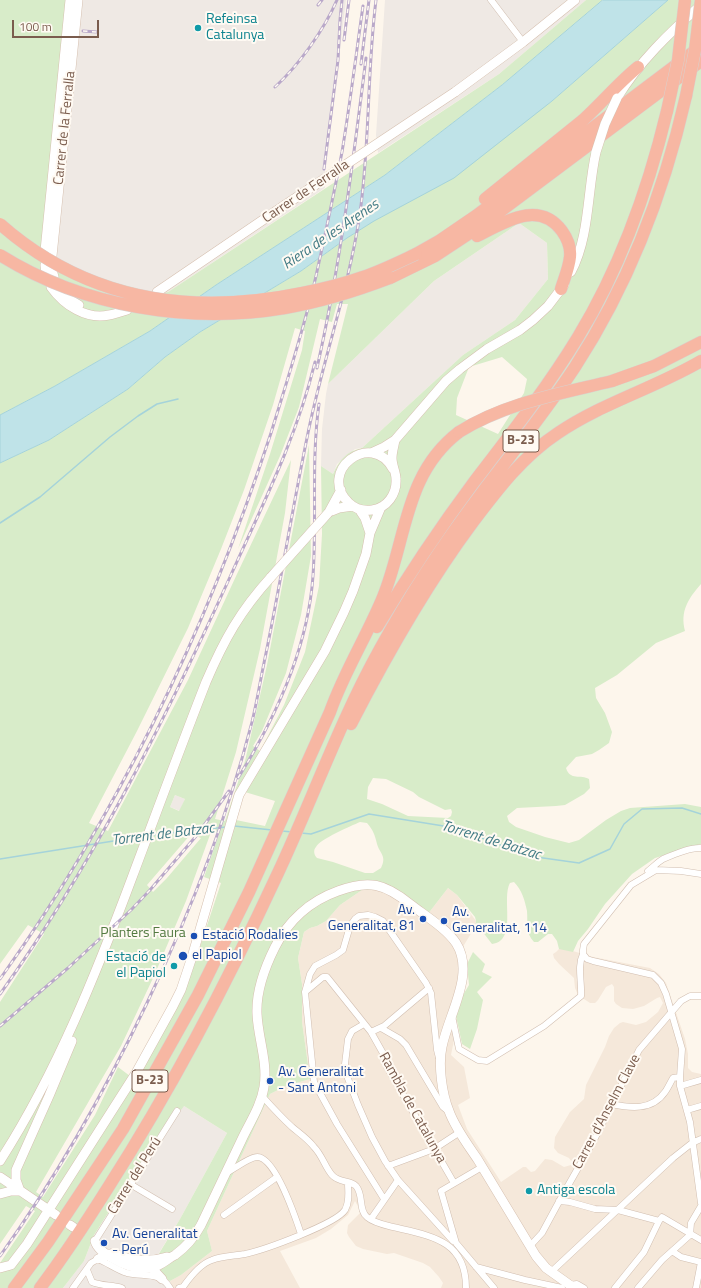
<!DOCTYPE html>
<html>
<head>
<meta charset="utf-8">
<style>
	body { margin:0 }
	#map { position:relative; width:701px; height:1288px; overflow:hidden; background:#fdf6ec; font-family:"Titillium Web",sans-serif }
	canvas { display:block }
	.scale { position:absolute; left:12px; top:20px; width:87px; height:18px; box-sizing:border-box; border:2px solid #7a5c4d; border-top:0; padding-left:5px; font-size:12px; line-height:14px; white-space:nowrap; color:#7a5c4d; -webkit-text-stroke:3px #fffaf3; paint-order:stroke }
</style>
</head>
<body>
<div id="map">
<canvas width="701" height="1288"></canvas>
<div class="scale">100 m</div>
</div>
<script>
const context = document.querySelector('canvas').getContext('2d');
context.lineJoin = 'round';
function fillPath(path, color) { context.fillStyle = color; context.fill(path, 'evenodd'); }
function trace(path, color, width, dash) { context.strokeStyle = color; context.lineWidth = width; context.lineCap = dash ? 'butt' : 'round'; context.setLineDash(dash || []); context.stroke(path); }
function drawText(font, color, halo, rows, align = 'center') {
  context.font = font + ' "Titillium Web",sans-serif'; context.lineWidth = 4; context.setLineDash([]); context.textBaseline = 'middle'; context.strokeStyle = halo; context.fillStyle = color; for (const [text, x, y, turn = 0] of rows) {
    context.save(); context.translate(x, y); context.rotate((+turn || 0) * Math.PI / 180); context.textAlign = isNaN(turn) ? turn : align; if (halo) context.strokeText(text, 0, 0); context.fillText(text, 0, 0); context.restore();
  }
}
fillPath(new Path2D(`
	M448,888L457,895L476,921L475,927L464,945L463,955L465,986L451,1055L464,1067L470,1098L458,1105L467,1129L501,1182L523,1167H526L531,1172L535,1171L545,1159L552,1160L564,1167L571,1165V1161L569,1158L558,1153L554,1148L555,1137L570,1112L584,1099L586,1085L605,1047L609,1036L614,1028L620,1023L623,1022L636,1025L646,1022L658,1012L663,1003L660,997L657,998L644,1006L633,1009L622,1008L616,1004L614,1001V987L612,984L606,987L598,1000L595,1003H590L578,995L575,988L574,978L559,964L554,958L553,954L556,952L559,949H566L593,957L650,968L659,974L666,983L685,1039L688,1054V1068L692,1072L701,1074V1288H441L443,1283L439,1277L430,1267L423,1263L394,1253L387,1254L363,1249L356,1246L349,1237L347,1233L348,1225L361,1212L355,1201L348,1215L331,1229L316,1238L280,1251L300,1288H172L170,1281L181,1275L212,1251L207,1231L270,1094L286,1086L310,1079L302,1022V984L298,958L304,932L310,928L317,926L326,921L340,905L362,890H376L383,892L393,897L424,919Z`), '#f5e8da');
fillPath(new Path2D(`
	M81,0H346L325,171V188L168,292L158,294L116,283L78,270L54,256Z
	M385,0H586L499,74L378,153L376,135Z
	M519,223L547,243L548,279L515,320L463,355L362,448L355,449L337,464L333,474L321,466L322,429L326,394L328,384L434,281Z
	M175,795L185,799L180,811L170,807Z
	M184,1106L227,1133L180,1219L149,1269L170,1281L172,1288H63L84,1261L94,1235L176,1107Z`), '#efe9e4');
fillPath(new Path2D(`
	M0,0H81L54,256L78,270L116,283L158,294L168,292L499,74L586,0H603L502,85L385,175L216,285L150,331L55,386L0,415Z
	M668,0H701V584C688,599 680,611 685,631L656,643L617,675L595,688L596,698L605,713L612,732L609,743L599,750L592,754L576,757L566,768C570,781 581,774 589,779L590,788L584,794L565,805L556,806L517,808L507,816L509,822L516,827L545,837L569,843L579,840L606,820L621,811L630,808L685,804L701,807V844L655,858L632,874L605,904L588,929L578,941L573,952L559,949L557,941L552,934H548L538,942H534C525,933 528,923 527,911C525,901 522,890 514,882L510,883C501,899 518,941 492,944L482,931L475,927L476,921L475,917L457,895L448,888L424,919L387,893L376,890H362L340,905L326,921L317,926L310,928L304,932L298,958L302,984V1022L310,1079L286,1086L270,1094L207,1231L212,1251L181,1275L170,1281L149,1270L180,1219L227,1133L184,1106L181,1110L176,1107L94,1235L84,1261L63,1288H0V1263L35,1211L26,1206L0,1244V1002L44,934L28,925L0,964V463L49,440L128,389L165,357L200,332L301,271L347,238L552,101ZM519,223L547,243L548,279L515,320L463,355L362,448C347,451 339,460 333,474L321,466L322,534L319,586L305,652L284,705L260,751L253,746L262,731L286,673L301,615L311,556L309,445L267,665L245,761L225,821L215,819L236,752L260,649L285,513L291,460L237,574L188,680L108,831L89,823L137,731L188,628L221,549L244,490L273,405L295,328L305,331L302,350L270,454L238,549L280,456L299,407L320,319L332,322L337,304H348L328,384L434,281ZM502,357L527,379L524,393L498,434L456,415L457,398L469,367ZM373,778L386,779L413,792L419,797L445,810L451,809L452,812L451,816L448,818L408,816L382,804L367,799L368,787ZM245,792L275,801L265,826L236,820L240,799ZM175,795L185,799L179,811L170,807ZM360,822L367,823C373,830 375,835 377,844C380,854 387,856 381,868L373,873H365L333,862L317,858C314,855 313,850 316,847C320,839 351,826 360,822ZM211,832L219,834L204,877L221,883L192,971L134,1079L118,1067L95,1115L43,1197L36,1192L121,1046L154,976L186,901ZM191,834L201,838L167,878L153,892L147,885Z
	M473,952L485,964L482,972L492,977L477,992L483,1000L477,1029L470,1049L462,1044L456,1016L463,995L469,985L467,964Z`), '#d8ecc9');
const water = new Path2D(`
	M603,0H668L552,101L454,178L374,221L347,238L301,271L200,332L165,357L128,389L49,440L0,463V415L55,386L150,331L216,285L385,175L502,85Z`);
fillPath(water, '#bfe3e8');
trace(water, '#a5d3da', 1);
trace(new Path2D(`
	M0,523L40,497L110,437L138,416L157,404L178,399
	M234,826L272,830
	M282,831L292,832
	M301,833L311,834L369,814L456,828L529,856L579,863L610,849L624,824L642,809L682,808L701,814
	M152,835L226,827
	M0,859L145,836`), '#a5d3da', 1.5);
const street = new Path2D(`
	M491,0L523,42
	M648,871C653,867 658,862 663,859C672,855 691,847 701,848
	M583,954L587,959L593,961L653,975L661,983L666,994L682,1049L680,1077V1086L690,1122L701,1203
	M305,992L323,977H327L371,1032L384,1055L387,1067L454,1183
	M452,1016L459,1049L478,1060L487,1061L544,1026L581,996C582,982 577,966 583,954V950L584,944L631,885L656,870L681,871L701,874
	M364,1024L352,1031L348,1039L345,1064L347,1076L358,1105L372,1137L385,1161L398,1180L453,1241H455
	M381,1028L400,1039L406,1045L443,1107L448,1111
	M371,1032L384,1026L429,988
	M680,1086L701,1080
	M262,1096C271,1106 281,1117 292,1127C299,1133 308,1139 314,1147C322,1155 325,1167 332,1175C339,1183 350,1180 356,1186C364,1195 358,1210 367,1217C374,1223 385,1225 393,1227C431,1236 466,1240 466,1288
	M611,1104C630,1108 652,1111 665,1092C668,1088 670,1083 673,1078L680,1077
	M687,1110L701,1106
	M388,1166L434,1149L460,1132
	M482,1167L441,1191L456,1243L494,1288
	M225,1174C232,1170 251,1156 258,1157C276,1159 296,1219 301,1234
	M130,1184L172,1209
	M384,1199L337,1124L314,1082L305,992L310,974L315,966L336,955L343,950L350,926L355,919L359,916L368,915L375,917L383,921L426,983L431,993L437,1050L439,1058
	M559,1201L570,1202L595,1209L618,1210L659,1221
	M224,1215L277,1177
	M371,1219L398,1180
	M690,1235L691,1223L701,1206
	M95,1241L177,1111
	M530,1246L542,1233L561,1198L594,1140L639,1050L681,1001L690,996H701
	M672,1251L681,1257L701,1262
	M476,1267L525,1280L562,1288
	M87,1270L92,1282C101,1286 112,1285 122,1288
	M551,1272L673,1158L692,1143L701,1139
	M570,1285L577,1284L584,1288
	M73,1288L91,1263L98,1259C108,1263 117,1270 127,1273C143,1277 160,1271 170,1288
	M179,1288L183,1287C190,1277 200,1264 212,1260C222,1256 234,1256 245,1254C264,1250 336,1224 345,1210C350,1201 348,1192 348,1183
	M615,1288L644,1252L659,1221L662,1217L701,1240
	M638,1288L662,1260L690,1235
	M696,1288L701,1262`);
const secondary = new Path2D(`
	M455,92L523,42L575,0
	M617,98C639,62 669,33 701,5
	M45,251L70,0
	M52,256L78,0
	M45,265L46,274
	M52,270L54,277
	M571,272C590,236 587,191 596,152
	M51,287C64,305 86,320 109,315C115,314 121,312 127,310
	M63,292L69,299L79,305
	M157,292L285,205
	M371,453L384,447L395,440L446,381L460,369L487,349L520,330L533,320L548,306L564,285
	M393,469C371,429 316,472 349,503C355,509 364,511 372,510C387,508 397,494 396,479C396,472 392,466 392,458C392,452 394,446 395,440
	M359,509L365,518L370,533
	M329,512L339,508L353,506
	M329,512L341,490
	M0,1161C57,1072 96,974 133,875C157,811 181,746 206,682C224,640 240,611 271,577
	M0,1177L56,1215
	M20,1191L16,1180V1170L49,1096L72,1041
	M0,1194L11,1191H20
	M70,1225L73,1227
	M95,1241C97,1249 106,1254 112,1258C126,1266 144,1273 159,1265C165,1262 169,1258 175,1255C186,1247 194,1238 201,1225C215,1196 228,1168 242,1139C250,1122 261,1106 264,1087C268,1062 258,1038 257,1014C256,992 265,967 275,947C288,921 310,901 338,891C369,879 385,884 410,904C424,915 446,928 456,943C476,974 448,1015 442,1047C438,1065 442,1094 449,1111C455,1128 468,1145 478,1160C497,1192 517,1224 536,1256L546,1268L574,1288
	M113,1253C131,1261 148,1263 167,1257
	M98,1259L109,1254L112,1255
	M148,1264L162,1279
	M0,1268L11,1265L27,1244L136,1073L173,1006L181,990L192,957L239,795L325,651L344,612L353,591L366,554L370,533L381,507`);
const highway = new Path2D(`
	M485,199L583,120C602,103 618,83 638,67
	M477,236C504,223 538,199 562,231C567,238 571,248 570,257C569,268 564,279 561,289
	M416,254L439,241L477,215L700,47
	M390,278L435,256L482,225L701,61
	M612,381L654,366L701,342
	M377,627C407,577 439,529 474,482C510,435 547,388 578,337C620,268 648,190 667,111
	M351,724C387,654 426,585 473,522C498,489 523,456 558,433C602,403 655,388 701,361
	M14,1288L48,1242L123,1129L198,995L249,892L330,712C344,672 367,636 383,597C407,538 404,474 459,432
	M40,1288C65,1255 87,1221 109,1186C173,1086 228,981 278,873C313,798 340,721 380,649C410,594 444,543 481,494C513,452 546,411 575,367C629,284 664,192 686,96`);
trace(street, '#d1beb0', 7);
trace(secondary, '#d6c0b0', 10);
trace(highway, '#dad1cd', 13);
trace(street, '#fff', 6);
trace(secondary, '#fff', 9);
trace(highway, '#f7b7a3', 12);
const rail = new Path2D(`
	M318,5L322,0
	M83,31L97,32
	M344,40L349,0
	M361,64L369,0
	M275,87C299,65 324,30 337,0
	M324,169L338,60L340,20L342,0
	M317,368C340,266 353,162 366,58
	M238,778C275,719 308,647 313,576C317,519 311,461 319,404
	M0,979C118,814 208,626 271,433C287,381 304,329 316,276C325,235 334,194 342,152C350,104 356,55 363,6
	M0,994C93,865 164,722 230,577C262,506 297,437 315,362
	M0,1026L68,968L131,910L150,890L197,835L229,791
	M0,1256C58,1175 104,1093 147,1003C190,913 227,819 252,722C257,702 260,682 264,663C280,587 292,510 308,433C323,359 349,288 360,213C370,142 367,71 376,0`);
trace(rail, '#b9a8c9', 3);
trace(rail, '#fffaf3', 1.5, [4.5]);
const secondaryBridge = new Path2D(`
	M596,152L605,124L617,98
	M285,205L455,92
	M271,577L329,512`);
const highwayBridge = new Path2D(`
	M686,96L695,50L701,0
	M667,111L678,60L685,0
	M0,224C86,300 191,316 302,293C323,289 343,284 363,277C381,271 399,262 416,254
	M0,255C83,307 190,324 285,308C321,302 356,291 390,278
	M459,432C505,403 559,394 612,381`);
trace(secondaryBridge, '#d6c0b0', 10, []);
trace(highwayBridge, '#dad1cd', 13, []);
trace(secondaryBridge, '#fff', 9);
trace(highwayBridge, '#f7b7a3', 12);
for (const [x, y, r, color] of [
	[198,28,4,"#0f9aa8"],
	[423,919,4,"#1a4fb4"],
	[444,921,4,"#1a4fb4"],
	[194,936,4,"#1a4fb4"],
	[183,956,5,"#1a4fb4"],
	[174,966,4,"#0f9aa8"],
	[270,1081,4,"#1a4fb4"],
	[529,1191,4,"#0f9aa8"],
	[104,1243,4,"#1a4fb4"]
]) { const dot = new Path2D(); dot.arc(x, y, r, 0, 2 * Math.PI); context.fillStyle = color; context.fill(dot); trace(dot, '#fffaf3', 1.5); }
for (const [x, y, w] of [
	[521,441,36],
	[150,1081,36]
]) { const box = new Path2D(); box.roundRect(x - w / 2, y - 11, w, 22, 3); context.fillStyle = '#fffaf3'; context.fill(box); trace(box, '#7a5c4d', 1); }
drawText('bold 13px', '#7a5c4d', null, [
	["B-23",521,441],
	["B-23",150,1081]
]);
drawText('14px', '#0d838f', '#fffaf3', [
	["Refeinsa",206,20],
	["Catalunya",206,36],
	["Estació de",166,958,"right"],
	["el Papiol",166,974,"right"],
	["Antiga escola",537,1191]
], 'left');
drawText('14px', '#7a5c4d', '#fffaf3', [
	["Carrer de la Ferralla",65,128,-84],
	["Carrer de Ferralla",306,192,-34],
	["Rambla de Catalunya",412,1108,61],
	["Carrer d'Anselm Clave",607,1112,-62],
	["Carrer del Perú",135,1176,-58]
]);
drawText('14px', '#164399', '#fffaf3', [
	["Av.",415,911,"right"],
	["Generalitat, 81",415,927,"right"],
	["Av.",452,913],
	["Generalitat, 114",452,929],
	["Estació Rodalies",202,936],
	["el Papiol",192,956],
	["Av. Generalitat",278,1073],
	["- Sant Antoni",278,1089],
	["Av. Generalitat",112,1235],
	["- Perú",112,1251]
], 'left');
drawText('14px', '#537a41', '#fffaf3', [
	["Planters Faura",143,934]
]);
drawText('italic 15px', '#437c86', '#fffaf3', [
	["Riera de les Arenes",331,235,-34],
	["Torrent de Batzac",163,835,-7],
	["Torrent de Batzac",491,841,17]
]);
</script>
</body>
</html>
